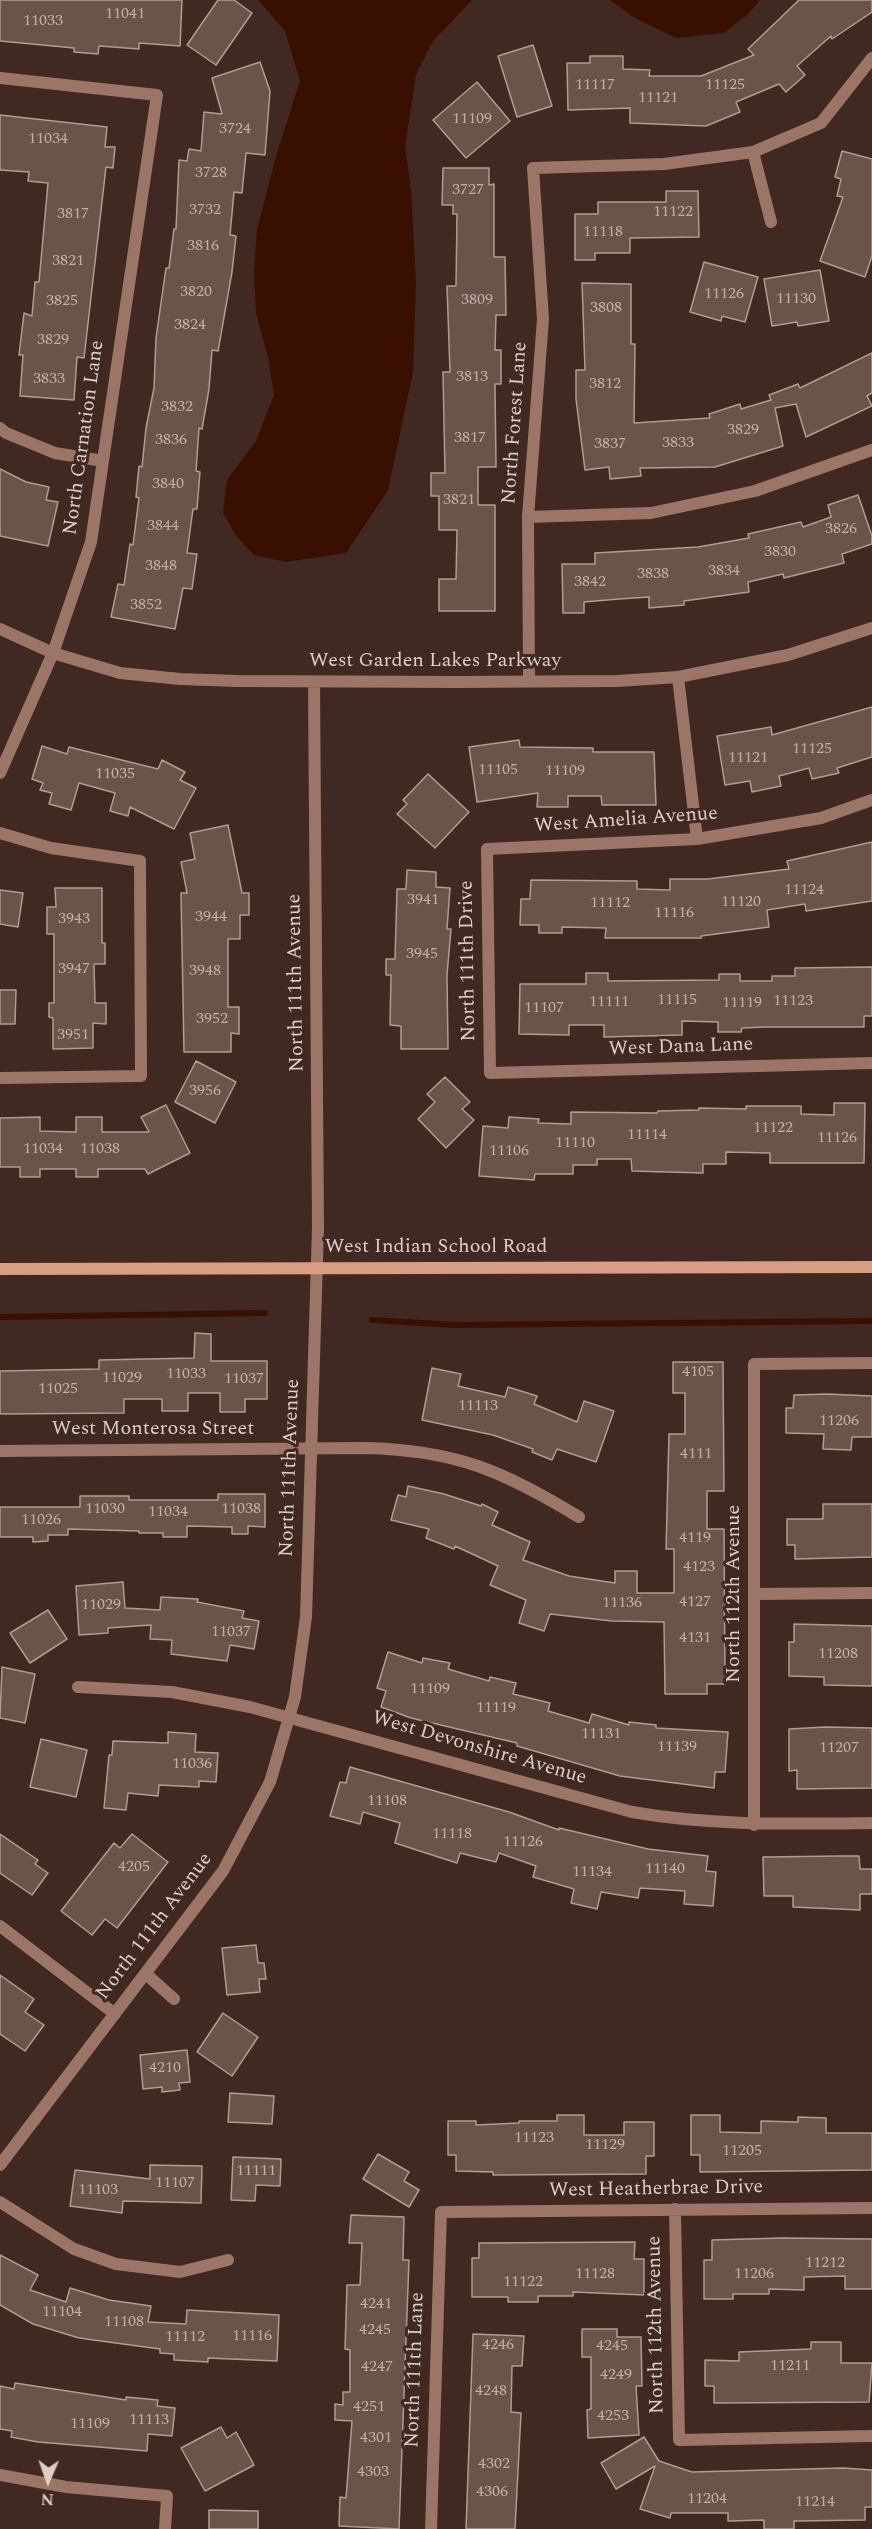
<!DOCTYPE html>
<html>
<head>
<meta charset="utf-8">
<style>
	body { margin:0 }
	#map { position:relative; width:872px; height:2529px; overflow:hidden; background:#3f2920; font-family:Spectral,serif }
	canvas { display:block }
	.north { position:absolute; left:18px; top:2451px; width:60px; height:60px; -webkit-text-stroke:4px #3f2920; paint-order:stroke; rotate:182deg; font-size:16px; font-weight:700; line-height:24px; text-align:center; color:#ddcec8 }
	.north::after { content:''; display:block; margin:auto; width:21px; height:27px; background:#ddcec8; clip-path:polygon(50% 0,100% 100%,50% 72%,0 100%) }
</style>
</head>
<body>
<div id="map">
<canvas width="872" height="2529"></canvas>
<div class="north">N</div>
</div>
<script>
const context = document.querySelector('canvas').getContext('2d');
context.lineJoin = 'round';
function fillPath(path, color) { context.fillStyle = color; context.fill(path, 'evenodd'); }
function trace(path, color, width, dash) { context.strokeStyle = color; context.lineWidth = width; context.lineCap = dash ? 'butt' : 'round'; context.setLineDash(dash || []); context.stroke(path); }
function drawText(font, color, halo, rows, align = 'center') {
  context.font = font + ' Spectral,serif'; context.lineWidth = 6; context.setLineDash([]); context.textBaseline = 'middle'; context.strokeStyle = halo; context.fillStyle = color; for (const [text, x, y, turn = 0] of rows) {
    context.save(); context.translate(x, y); context.rotate((+turn || 0) * Math.PI / 180); context.textAlign = isNaN(turn) ? turn : align; if (halo) context.strokeText(text, 0, 0); context.fillText(text, 0, 0); context.restore();
  }
}
fillPath(new Path2D(`
	M258,0H472L433,41L416,75L405,147L411,189L416,282L413,372L388,490L346,553L286,562L254,555L236,536L223,513L227,480L256,441L274,395L268,357L256,313L254,271L257,229L277,153L300,81L285,31Z
	M610,0H760L748,14L724,33L676,38L635,18Z`), '#391000');
trace(new Path2D(`
	M0,1317L265,1313
	M372,1320L456,1325L872,1321`), '#391000', 6);
const building = new Path2D(`
	M0,0H182L180,46L139,43V49L99,46L98,54L74,52V48L0,41Z
	M218,0H234L252,13L216,65L187,45Z
	M799,0H872V12L832,39L831,36L797,66L805,75L786,92L779,84L736,102L740,112L706,126L630,123V108L568,110L567,63H590V56H623V69L650,70L649,76H701L754,55L748,49Z
	M533,45L552,106L517,117L498,56Z
	M260,62L270,91L265,155L246,153L242,193L234,192L230,235L236,236L232,272L218,351L212,350L209,389L202,429L199,428L196,471L200,472L197,509H193L187,553L197,554L192,589L183,588L175,629L111,617L118,584L124,585L130,544L133,545L139,498L136,497L139,466L142,467L146,428L154,388L156,338L166,268H169L174,229H176L179,160L187,161L189,149L201,151L204,112L222,114L212,78Z
	M477,82L510,121L466,158L433,120Z
	M0,115L107,127L105,147H115L113,168L106,167L84,358L77,357L74,400L20,396L23,355H19L24,313L32,316L35,282H39L48,183L28,181L29,172L0,170Z
	M842,151L872,159V256L865,277L820,261L843,197L837,196L841,179L835,177Z
	M443,168H489V185L494,184V257H505L506,315H496L495,350H501V384H495L496,467H478V505H495V611H439V579H456L457,530H439V496H431V473H445L443,372H450L447,286H456L457,214H453V205H442Z
	M666,191H698L699,237L630,238V253H595V260H575V214H598V202H666Z
	M704,262L758,277L745,322L722,316L721,321L690,312Z
	M820,270L829,321L798,326L797,322L772,326L764,279Z
	M582,283L631,284V344H635L634,423L710,418L709,414L740,404L741,409L771,400L769,395L798,384L800,388L872,353V393L867,396L872,406L806,437L796,404L775,408L783,446L715,467L640,468L641,476L610,479L609,467L585,470L576,399V370H585Z
	M0,469L26,482L49,487L46,500L58,502L48,546L0,536Z
	M858,495L872,536V544L842,554L844,563L784,578L783,574L748,582L749,592L684,601V605L649,608V597L619,599L584,602V613H563L562,564H595V553L698,547L749,538L748,534L801,522L803,527L831,517L828,505Z
	M872,707V757L837,768L839,773L812,779L809,768L779,776L781,786L752,792L750,781L725,785L717,736L771,727L772,735Z
	M519,740L520,747L593,748V752H654L656,805H602L601,796H568V807H537L538,793L477,802L469,747Z
	M42,746L67,754L69,747L158,769L162,760L185,772L180,780L196,788L174,829L130,807L128,816L110,811L115,793L79,783L71,810L49,804L52,793L40,790L43,783L32,779Z
	M428,774L469,812L435,848L397,814L407,804L403,800Z
	M228,825L242,893H249V915H240V939H228V1007H239V1034L231,1033V1052H184L181,893H187L181,862L195,859L190,833Z
	M872,842V901L806,911L805,904L767,910L769,927L701,936V938H605L606,928L562,927V933H539V925H520L521,899H530L531,880L637,881V889L670,890V879H708L789,869L787,861Z
	M407,870L436,872V887L450,888L447,929H451L447,975L448,1049H401V1026L390,1025L391,975H386V959H395L397,889H406Z
	M55,888H102V943H105V964H94L95,1003H106V1024L93,1023V1048L53,1049V1018L49,1017V1003H54V934H47V907H56Z
	M0,890L23,893L18,927L0,924Z
	M872,967V1016H864V1027H765L742,1028L741,1032H718V1022L682,1021V1035L604,1037V1025H569V1035L519,1034L520,984H586V973H608V981L719,980V974H740V981H772V976H795V968Z
	M0,990H16L15,1024H0Z
	M196,1061L236,1082L215,1123L175,1102Z
	M445,1077L470,1102L462,1109L474,1120L446,1148L418,1119L435,1102L427,1094Z
	M834,1103H865L864,1163H770V1153L726,1152V1164H703V1173L632,1171L631,1159H597V1165H573V1174H535L534,1180L479,1176L483,1126L508,1128L509,1117L539,1119L538,1123L571,1124V1112L657,1113L658,1111L699,1110V1108L746,1109V1106H801V1114L834,1115Z
	M166,1105L190,1153L148,1174L145,1169H98V1177H76V1169H40V1177H20V1167H0V1118L40,1117V1131L76,1132V1117H102V1132H149L141,1117Z
	M195,1333L211,1334V1361H267V1399H245V1412H220V1393H188V1411H162V1399H124V1413L0,1414V1371L99,1369V1360L194,1358Z
	M673,1362H723L724,1491H707V1529H724L725,1684H707V1694H665L664,1622L612,1621L550,1614L544,1631L519,1623L526,1600L490,1585L498,1566L455,1546L454,1549L426,1538L429,1529L391,1520L398,1495L406,1497L408,1486L444,1494L481,1506L482,1504L498,1512L492,1525L530,1542L523,1560L569,1576L615,1583V1571H637V1593H674V1549H666L669,1434H685V1393H673Z
	M432,1368L461,1374L458,1386L505,1397L508,1387L537,1396L534,1404L577,1422L584,1401L614,1411L596,1462L557,1449L552,1460L532,1452L533,1449L493,1435L422,1420Z
	M827,1394L872,1396V1437H852L851,1450L823,1449L824,1434L786,1433V1408H793L794,1395Z
	M218,1494H265V1527L248,1526V1534H232V1527L187,1526V1537H163V1533H139V1531L68,1529V1535H48V1541L33,1542V1537H0V1507H80V1496H129V1500H218Z
	M823,1504H872V1557L795,1559V1545H787V1519H823Z
	M123,1582L125,1608L160,1610L161,1597L198,1599L197,1602L244,1611L242,1618L259,1621L254,1649L230,1645L227,1661L171,1654L172,1640L150,1639L151,1625L108,1628V1633L79,1635L76,1586Z
	M48,1610L67,1639L30,1663L10,1633Z
	M794,1624L872,1626V1686L824,1685V1677L789,1676V1642H794Z
	M388,1652L422,1663L423,1658L450,1663L448,1669L489,1681L490,1677L516,1683L513,1694L550,1703L548,1711L589,1723L592,1714L629,1725V1722L656,1725V1728L728,1732L725,1772H715L714,1788L620,1776L517,1746V1743L411,1718L381,1707L386,1691L377,1688Z
	M2,1667L35,1674L25,1723L0,1718Z
	M825,1727L872,1728V1788L797,1789V1770L789,1771V1729Z
	M168,1732L196,1734L195,1752L218,1753L216,1782L199,1781V1787L159,1785L158,1796L128,1793L126,1810L104,1808L109,1755H112L113,1741L168,1743Z
	M41,1739L87,1750L76,1797L30,1787Z
	M350,1767L509,1812L559,1830V1828L648,1849L708,1856L706,1871L716,1872L713,1906L684,1904L685,1891L640,1888L638,1898L601,1892L597,1909L571,1903L574,1889L533,1877L536,1866L499,1853L496,1862L460,1853L457,1863L395,1843L400,1823L363,1812L360,1824L330,1816L340,1782L346,1783Z
	M0,1834L38,1860L35,1864L48,1873L32,1895L0,1873Z
	M132,1834L168,1862L117,1928L105,1919L92,1935L61,1911L114,1843L120,1848Z
	M840,1856H859L860,1869H872V1894H860V1910L793,1907V1896H764L763,1857Z
	M256,1945L258,1963H264L266,1979H259L260,1992L227,1995L222,1948Z
	M0,1975L34,1999L25,2012L44,2025L25,2051L0,2034Z
	M223,2013L258,2037L232,2076L197,2052Z
	M187,2050L190,2082L179,2083L180,2090L162,2092V2087L143,2089L140,2055Z
	M230,2093L274,2096L272,2124L228,2122Z
	M557,2115H584V2135H624V2122H654V2156H646V2174L493,2175V2172L456,2171V2155H448V2121H476V2125L519,2123V2121H557Z
	M691,2115H720V2132L761,2133V2121L798,2122V2117L826,2118V2133H872V2170L700,2172V2155H691Z
	M378,2154L409,2172L404,2181L419,2190L409,2207L363,2179Z
	M233,2157L281,2159L280,2186L256,2185L255,2201L231,2200Z
	M150,2165L202,2166L201,2203L123,2201L122,2213L70,2206L75,2170L150,2179Z
	M351,2215L404,2217L403,2260H409L399,2529L339,2526L340,2497L346,2498L352,2421L335,2420V2404L343,2405V2392H350V2350L345,2349L347,2285H360L362,2243H349Z
	M782,2238L872,2239V2289H845V2276L804,2277V2290L769,2289V2294H733V2299H704V2260H712V2240Z
	M635,2242L634,2259H644V2295L573,2292V2296H538V2302H508V2297H472V2258H479V2243Z
	M0,2255L38,2275L30,2290L66,2302L70,2288L109,2300L151,2306L148,2322L186,2324L187,2310L279,2315L277,2361L208,2358V2362L174,2360V2354L160,2353V2349L79,2338L33,2324L0,2305Z
	M582,2329H617V2337H641L642,2386H636L639,2435L588,2438L587,2410L591,2409V2357H582Z
	M473,2334L524,2336L522,2366H512L511,2412L521,2413L515,2529H466Z
	M811,2342H841V2363H872L869,2402L714,2403V2386H705V2360L739,2361V2352L811,2349Z
	M15,2383L126,2400V2397L158,2400L157,2406L175,2408L172,2436L148,2434L147,2451L38,2442L11,2437L12,2431L0,2429V2386L14,2389Z
	M221,2427L227,2438L236,2432L254,2465L205,2491L181,2448Z
	M644,2437L659,2461L692,2472L843,2468L872,2470V2507H865V2520L794,2521V2529H764V2520L728,2521V2513H671L670,2518L640,2509L655,2466L616,2489L601,2463Z
	M209,2510L258,2511V2529H209Z`);
fillPath(building, '#6c5349');
trace(building, '#b59a8f', 1.5);
trace(new Path2D(`
	M0,78L157,95L91,542L53,653L0,773
	M753,152L771,222
	M0,428L6,433L55,453L103,461
	M528,517L651,513L755,491L872,450
	M678,677L697,839
	M529,681L528,517L543,319L533,168L664,164L753,152L821,123L872,58
	M872,800L821,818L697,839L487,849L490,1073L872,1063
	M0,833L51,848L140,861L141,1076L0,1078
	M0,1451L365,1448C456,1450 503,1471 579,1517
	M754,1594L872,1593
	M78,1687L172,1692L250,1707L632,1812C712,1826 791,1824 872,1823
	M754,1825V1364L872,1363
	M0,1926L115,2014
	M146,1974L174,1999
	M0,2202L74,2249L116,2264L180,2272L228,2260
	M675,2209L679,2440L872,2436
	M0,2475L66,2487L167,2496L165,2529
	M431,2529L441,2212L872,2208`), '#9b7666', 12);
trace(new Path2D(`
	M0,629L53,653L120,673L180,679L238,681L455,682L617,681L678,677L788,655L872,628
	M0,2165L223,1871L270,1782L295,1697L306,1617L318,1228L314,682`), '#9b7666', 12);
trace(new Path2D(`
	M0,1269L872,1267`), '#d99d84', 12);
drawText('16px', '#c1afa8', null, [
	["11041",125,15],
	["11033",43,22],
	["11117",595,86],
	["11125",725,86],
	["11121",658,99],
	["11109",472,120],
	["3724",235,130],
	["11034",48,140],
	["3728",211,174],
	["3727",468,191],
	["3732",205,211],
	["11122",673,213],
	["3817",73,215],
	["11118",603,233],
	["3816",203,247],
	["3821",68,262],
	["3820",196,293],
	["11126",724,295],
	["11130",796,300],
	["3809",477,301],
	["3825",62,302],
	["3808",606,309],
	["3824",190,326],
	["3829",53,341],
	["3813",472,378],
	["3833",49,380],
	["3812",605,385],
	["3832",177,408],
	["3829",743,431],
	["3817",470,439],
	["3836",171,441],
	["3833",678,444],
	["3837",610,445],
	["3840",168,485],
	["3821",459,501],
	["3844",163,527],
	["3826",841,530],
	["3830",780,553],
	["3848",161,567],
	["3834",724,572],
	["3838",653,575],
	["3842",590,583],
	["3852",146,606],
	["11125",812,750],
	["11121",748,759],
	["11105",498,771],
	["11109",565,772],
	["11035",115,775],
	["11124",804,891],
	["3941",423,901],
	["11120",741,903],
	["11112",610,904],
	["11116",674,914],
	["3944",211,918],
	["3943",74,920],
	["3945",422,955],
	["3947",74,970],
	["3948",205,972],
	["11115",677,1001],
	["11123",793,1002],
	["11111",609,1003],
	["11119",742,1004],
	["11107",544,1009],
	["3952",212,1020],
	["3951",73,1036],
	["3956",205,1092],
	["11122",773,1129],
	["11114",647,1136],
	["11126",837,1139],
	["11110",575,1144],
	["11034",43,1150],
	["11038",100,1150],
	["11106",509,1152],
	["4105",698,1373],
	["11033",186,1375],
	["11029",122,1379],
	["11037",244,1380],
	["11025",58,1390],
	["11113",478,1407],
	["11206",839,1422],
	["4111",696,1455],
	["11030",105,1510],
	["11038",241,1510],
	["11034",168,1513],
	["11026",41,1521],
	["4119",695,1539],
	["4123",699,1568],
	["4127",695,1603],
	["11136",622,1604],
	["11029",101,1606],
	["11037",231,1633],
	["4131",695,1639],
	["11208",838,1655],
	["11109",430,1690],
	["11119",496,1709],
	["11131",601,1735],
	["11139",677,1748],
	["11207",839,1749],
	["11036",192,1765],
	["11108",387,1802],
	["11118",452,1835],
	["11126",523,1843],
	["4205",134,1868],
	["11140",665,1870],
	["11134",592,1873],
	["4210",165,2069],
	["11123",534,2139],
	["11129",605,2146],
	["11205",742,2152],
	["11111",256,2172],
	["11107",175,2184],
	["11103",98,2191],
	["11212",825,2264],
	["11128",595,2275],
	["11206",754,2275],
	["11122",523,2283],
	["4241",376,2305],
	["11104",62,2313],
	["11108",124,2323],
	["4245",375,2331],
	["11116",252,2337],
	["11112",185,2338],
	["4246",498,2346],
	["4245",612,2347],
	["11211",790,2367],
	["4247",377,2368],
	["4249",616,2376],
	["4248",491,2392],
	["4251",369,2408],
	["4253",613,2417],
	["11113",149,2421],
	["11109",90,2425],
	["4301",376,2439],
	["4302",494,2465],
	["4303",373,2473],
	["4306",492,2493],
	["11204",707,2500],
	["11214",815,2503]
]);
drawText('20px', '#ddcec8', '#3f2920', [
	["North Forest Lane",516,423,-86],
	["North Carnation Lane",85,438,-82],
	["West Garden Lakes Parkway",435,662],
	["West Amelia Avenue",626,821,-4],
	["North 111th Drive",469,961,-91],
	["North 111th Avenue",297,983,-91],
	["West Dana Lane",681,1048,-2],
	["West Indian School Road",436,1248],
	["West Monterosa Street",153,1430],
	["North 111th Avenue",291,1468,-88],
	["North 112th Avenue",735,1594,-90],
	["West Devonshire Avenue",479,1749,16],
	["North 111th Avenue",155,1927,-53],
	["West Heatherbrae Drive",656,2190,-1],
	["North 112th Avenue",657,2325,-91],
	["North 111th Lane",416,2370,-88]
]);
</script>
</body>
</html>
